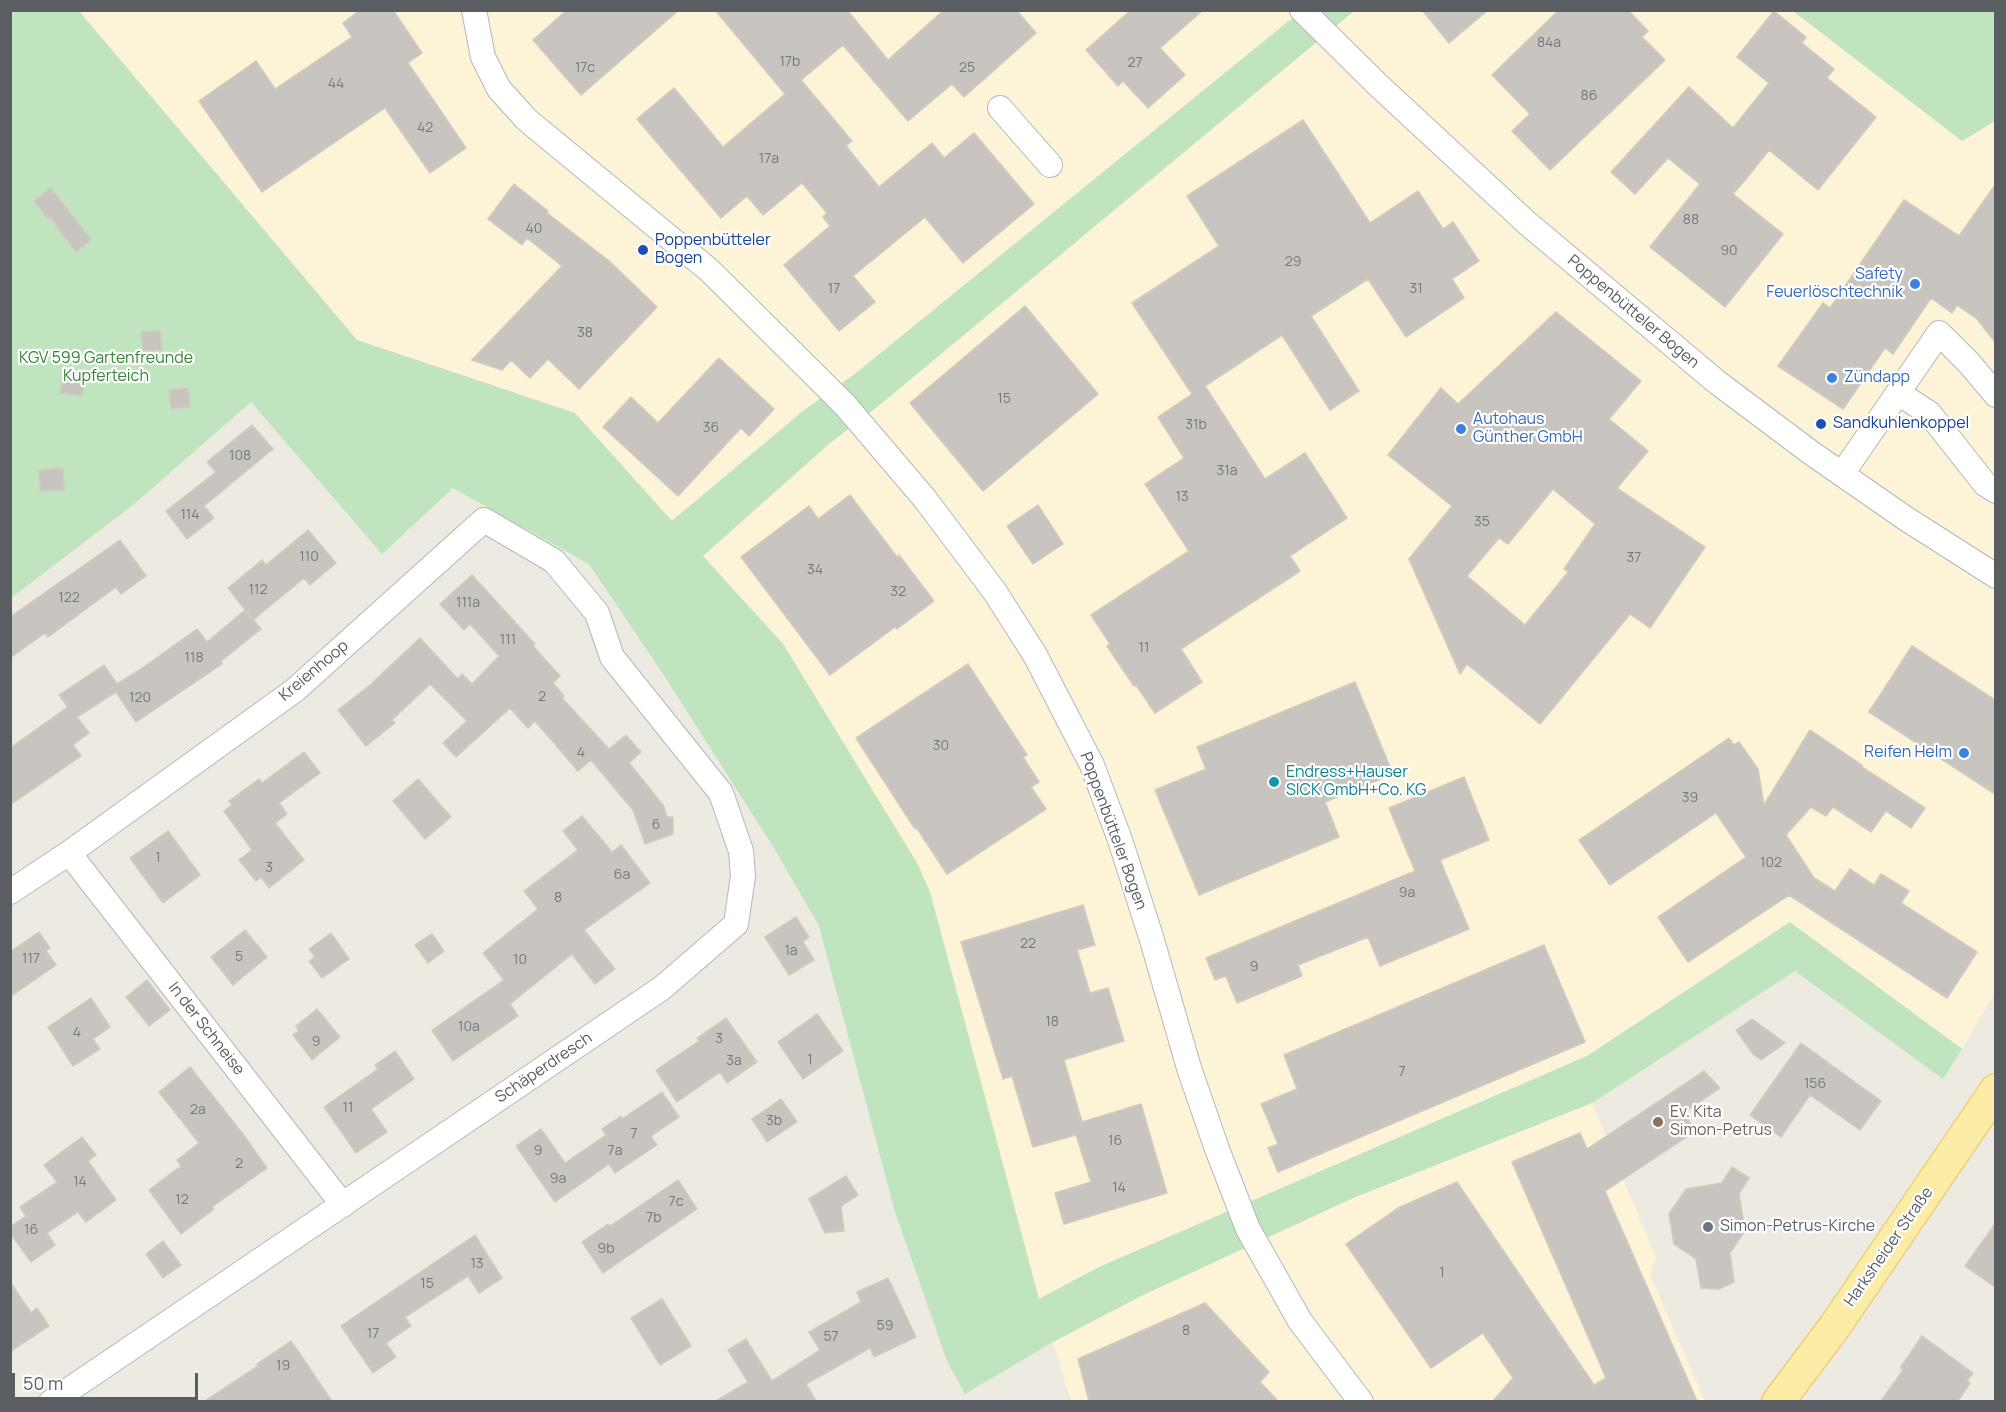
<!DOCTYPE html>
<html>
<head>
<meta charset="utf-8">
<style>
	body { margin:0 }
	#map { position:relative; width:2006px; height:1412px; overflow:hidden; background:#eceae1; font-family:Manrope,sans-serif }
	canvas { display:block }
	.frame { position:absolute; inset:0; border:12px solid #5a5e62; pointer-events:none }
	.scale { position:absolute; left:12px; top:1373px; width:186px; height:27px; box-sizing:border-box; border:3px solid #5a5e62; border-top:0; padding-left:8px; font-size:18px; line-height:21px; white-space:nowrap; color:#5a5e62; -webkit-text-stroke:4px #fff; paint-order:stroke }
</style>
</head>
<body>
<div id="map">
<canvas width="2006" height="1412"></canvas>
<div class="frame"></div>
<div class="scale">50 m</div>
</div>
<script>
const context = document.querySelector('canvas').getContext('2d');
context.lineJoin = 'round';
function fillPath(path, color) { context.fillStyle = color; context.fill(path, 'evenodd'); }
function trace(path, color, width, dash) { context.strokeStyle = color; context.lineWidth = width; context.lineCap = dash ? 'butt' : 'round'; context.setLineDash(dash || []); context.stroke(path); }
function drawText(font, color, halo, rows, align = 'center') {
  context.font = font + ' Manrope,sans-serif'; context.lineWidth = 4.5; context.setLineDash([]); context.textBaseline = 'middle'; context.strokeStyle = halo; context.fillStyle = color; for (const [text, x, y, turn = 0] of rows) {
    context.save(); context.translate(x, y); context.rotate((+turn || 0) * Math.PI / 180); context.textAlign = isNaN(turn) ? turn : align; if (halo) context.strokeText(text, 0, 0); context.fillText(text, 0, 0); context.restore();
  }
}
fillPath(new Path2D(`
	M79,11H1301L856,373L803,411L671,521L575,413L357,340Z
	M1354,11H1793L1962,141L1995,121V993L1962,1049L1790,922L1587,1056L1099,1267L1039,1299L930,892L917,863L783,644L703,556L830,443L882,403Z
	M1592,1103L1656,1258L1650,1275L1705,1401H1071L1053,1342L1141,1296L1353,1198Z`), '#fdf3d6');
fillPath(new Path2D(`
	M11,11H79L357,340L575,413L672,521L803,411L856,373L1301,11H1354L882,403L830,443L703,556L783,644L917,863L930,892L1039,1299L1099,1267L1587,1056L1790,922L1962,1049L1943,1079L1795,971L1592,1103L1353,1198L1141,1296L1053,1342L965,1394L947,1361L895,1212L819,926L774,848L663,674L589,564L453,488L382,554L251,402L133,505L11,598Z
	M1793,11H1995V121L1962,141Z`), '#bfe4be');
const building = new Path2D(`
	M360,10H393L422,53L408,63L466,148L430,173L385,108L262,192L199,101L256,61L275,89L352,37L343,23Z
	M567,10H679L581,95L533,40Z
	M715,10H847L888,60L944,10H1016L1036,33L964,97L952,84L908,121L843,45L801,80L852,141L846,146L879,187L932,143L944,158L974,133L1034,204L963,263L925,217L853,276L875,302L839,331L784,265L830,226L823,217L827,213L802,183L763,215L747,196L721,218L637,119L674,88L723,147L785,94Z
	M1131,10H1203L1160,48L1185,75L1148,108L1123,81L1118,86L1086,50Z
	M1422,10H1488L1449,43Z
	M1559,10H1628L1648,31L1642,37L1665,60L1550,170L1512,131L1530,114L1492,75Z
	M1774,11L1806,37L1802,43L1834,69L1827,78L1876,117L1818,190L1769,150L1746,179L1733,194L1783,234L1725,307L1650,247L1700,184L1668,158L1635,194L1611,172L1689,87L1733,128L1769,83L1737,57Z
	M1303,120L1370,223L1418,191L1443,229L1453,222L1479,261L1452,279L1464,298L1406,337L1368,279L1311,316L1359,391L1330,410L1282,335L1205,386L1265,479L1305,453L1347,518L1290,556L1300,571L1181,649L1202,682L1155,713L1136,685L1134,686L1107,646L1110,644L1091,615L1189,551L1145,484L1184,458L1158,417L1192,394L1132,303L1219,246L1187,196Z
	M514,184L548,211L547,213L608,260L657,307L579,389L548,359L530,378L511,360L502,370L472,360L562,266L527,238L522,245L488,219Z
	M1995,185V342L1977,319L1957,305L1952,313L1931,298L1893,354L1885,348L1843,409L1778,366L1823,303L1830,308L1904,200L1959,236Z
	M51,188L91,240L76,252L50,217L48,219L34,201Z
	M1025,306L1098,394L983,491L910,403Z
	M1556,312L1641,381L1609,419L1648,451L1617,488L1705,547L1650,628L1630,614L1540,724L1467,664L1460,674L1409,559L1452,506L1388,455L1441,388L1458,404ZM1553,489L1595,524L1564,569L1568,572L1525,625L1467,576L1499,538L1508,544Z
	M160,331L162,350L143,351L141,332Z
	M719,358L774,409L749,436L741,428L678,496L603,427L631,397L658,423Z
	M63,372L85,375L82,396L60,393Z
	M188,388L190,407L171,409L169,390Z
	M252,425L273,449L204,506L214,518L187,539L166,511L216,472L207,462Z
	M63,468L64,490L40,491L39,470Z
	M850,495L897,557L899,555L934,601L897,629L895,627L830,675L741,557L809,506L818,519Z
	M1038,505L1063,544L1033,564L1007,526Z
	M308,530L336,563L310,585L304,578L253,620L228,588L262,560L266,565Z
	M120,540L146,576L121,594L116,587L48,637L45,633L10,658V617Z
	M472,575L535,644L533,646L560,676L553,683L564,696L562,698L609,749L626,735L641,752L629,763L663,805L667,817H673V834L645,844L633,810L591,760L578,771L535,721L528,728L510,708L456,757L443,743L467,721L430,684L392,720L395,723L366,746L338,710L370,685L420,638L458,679L462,674L472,684L499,656L470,624L464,630L440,604Z
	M245,610L261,629L221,661L222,664L136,722L116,692L77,717L89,733L73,745L81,756L10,805V748L68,707L59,695L104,665L117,684L141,669L197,629L207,642Z
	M1912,646L1995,700V794L1869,712Z
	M968,664L1027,755L1023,757L1039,782L1031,787L1046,809L947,874L916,827L915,829L856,738Z
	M1355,682L1393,774L1325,802L1339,837L1199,895L1155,790L1206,769L1197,747Z
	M1810,730L1862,765V767L1925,808L1911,828L1886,811L1871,832L1833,807L1826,816L1811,807L1786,835L1814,878L1835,891L1850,869L1874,885L1881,874L1909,891L1901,903L1977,952L1947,998L1789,895L1688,962L1658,917L1746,857L1716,813L1610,885L1579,840L1729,738L1734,745L1739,742L1758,769L1764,805Z
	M304,752L320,773L279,803L287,814L275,823L304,860L269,888L261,877L256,881L239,860L252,850L224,811L232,805L229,801L259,779L262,783Z
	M1464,777L1489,840L1440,860L1469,929L1380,966L1368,937L1298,965L1302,976L1237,1003L1226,976L1215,980L1206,958L1415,871L1389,808Z
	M418,779L451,817L425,839L393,801Z
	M582,816L612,852L621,845L650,883L584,930L615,969L595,984L572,954L510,1004L518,1016L453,1061L432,1030L504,980L483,953L538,909L524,891L578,850L563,831Z
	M168,831L200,875L163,903L130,858Z
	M1083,905L1095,945L1077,950L1090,993L1108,988L1124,1041L1064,1060L1082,1122L1141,1104L1167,1193L1064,1224L1055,1193L1091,1182L1076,1135L1033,1147L1012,1076L1003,1079L961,942Z
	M796,917L809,937L803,942L814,960L789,975L765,937Z
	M245,930L267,957L233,985L211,957Z
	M39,932L50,948L46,951L56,965L10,997V952Z
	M331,933L349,959L322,978L309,961L315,957L309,949Z
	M432,934L444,951L428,963L415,945Z
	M1544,945L1585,1042L1278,1172L1268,1148L1278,1144L1261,1104L1297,1089L1284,1055Z
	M147,980L170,1010L149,1026L126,997Z
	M91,998L110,1027L93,1039L100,1049L73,1066L48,1027Z
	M317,1009L340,1037L312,1060L293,1035L299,1031L296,1026Z
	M817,1014L843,1051L803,1079L778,1042Z
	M726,1018L757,1062L727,1083L720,1072L677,1102L656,1070L699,1041L697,1038Z
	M1752,1019L1785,1043L1761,1060L1753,1054L1736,1030Z
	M1801,1043L1881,1101L1860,1130L1810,1095L1781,1137L1750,1115Z
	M395,1051L414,1079L371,1109L387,1132L356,1153L324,1107L378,1069L375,1065Z
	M190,1067L243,1134L267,1168L212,1207L214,1209L181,1234L149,1190L181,1166L177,1160L199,1143L159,1092Z
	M1704,1071L1720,1088L1685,1112L1694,1132L1605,1191L1697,1401H1493L1513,1378L1483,1333L1431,1368L1346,1244L1398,1208L1457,1182L1594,1385L1606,1378L1512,1162L1580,1133L1587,1149Z
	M662,1092L679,1117L651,1136L657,1145L615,1173L609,1164L555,1202L516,1146L541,1129L565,1163L606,1135L602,1129L621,1116L622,1119Z
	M781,1099L797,1122L767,1142L752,1119Z
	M82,1137L96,1155L88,1161L116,1200L86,1222L78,1212L47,1233L55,1245L31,1262L10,1233V1227L26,1216L20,1207L57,1182L44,1165Z
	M1732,1167L1749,1178L1739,1194L1745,1231L1730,1253L1734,1282L1719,1289L1701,1288L1696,1259L1674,1244L1669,1214L1686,1189L1722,1183Z
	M846,1176L858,1195L841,1206L844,1231L825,1233L809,1199Z
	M678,1180L697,1209L603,1273L582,1242L608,1224L610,1226Z
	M1995,1224V1287L1965,1266Z
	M475,1235L502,1278L479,1293L468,1276L405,1317L411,1326L386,1343L396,1357L373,1373L341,1326Z
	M163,1241L181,1265L163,1278L146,1254Z
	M888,1278L916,1337L874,1357L870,1348L806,1384L816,1401H716L748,1382L728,1350L746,1339L772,1381L820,1350L809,1332L861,1302L857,1292Z
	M10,1282L31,1313L37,1308L49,1326L10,1352Z
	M662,1299L691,1346L660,1365L631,1318Z
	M1205,1303L1269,1372L1260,1382L1278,1401H1089L1078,1359Z
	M1922,1336L1973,1373L1967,1381L1970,1383L1958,1401H1881L1903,1370L1901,1367Z
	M291,1341L332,1401H205L258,1366L257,1364Z`);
fillPath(building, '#c8c4bf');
trace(building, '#d1cbc0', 1.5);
const minor = new Path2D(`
	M474,10L483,57L499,89L527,120L709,270L845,405L925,499L995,592L1035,655L1092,765L1120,840L1152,940L1189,1068L1217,1149L1248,1229L1300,1321L1361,1402
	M1302,10L1378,85L1527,223L1718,383L1810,452L1905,518L1996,576
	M1000,108L1050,165
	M1898,393L1929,413L1985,484L1996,491
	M1842,474L1939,333L1969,363L1996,395
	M69,853L343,1205
	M10,892L69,853L295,690L484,520L554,561L597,613L612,657L721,793L741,851L743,876L736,924L662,988L51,1402`);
const major = new Path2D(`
	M1778,1402L1835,1326L1996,1090`);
trace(minor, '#b4b7bc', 26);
trace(major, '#edc15a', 34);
trace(minor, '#fff', 24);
trace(major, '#fceda6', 32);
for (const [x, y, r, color] of [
	[643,250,6,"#1a4fb4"],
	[1915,284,6,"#3f7fe0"],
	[1832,378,6,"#3f7fe0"],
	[1821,424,6,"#1a4fb4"],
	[1461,429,6,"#3f7fe0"],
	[1964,753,6,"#3f7fe0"],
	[1274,782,6,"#0f9aa8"],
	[1658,1122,6,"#8d6e63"],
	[1708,1227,6,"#6b7280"]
]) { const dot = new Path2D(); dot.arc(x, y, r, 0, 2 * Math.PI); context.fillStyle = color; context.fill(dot); trace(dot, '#fff', 2); }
drawText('14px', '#767879', null, [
	["84a",1549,43],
	["17b",790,62],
	["27",1135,63],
	["17c",585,68],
	["25",967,68],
	["44",336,84],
	["86",1589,96],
	["42",425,128],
	["17a",769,159],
	["88",1691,220],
	["40",534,229],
	["90",1729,251],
	["29",1293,262],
	["17",834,289],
	["31",1416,289],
	["38",585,333],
	["15",1004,399],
	["31b",1196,425],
	["36",711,428],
	["108",240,456],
	["31a",1227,471],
	["13",1182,497],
	["114",190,515],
	["35",1482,522],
	["110",309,557],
	["37",1634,558],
	["34",815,570],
	["112",258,590],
	["32",898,592],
	["122",69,598],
	["111a",468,603],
	["111",508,640],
	["11",1144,648],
	["118",194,658],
	["2",542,697],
	["120",140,698],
	["30",941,746],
	["4",581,753],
	["39",1690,798],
	["6",656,825],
	["1",158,858],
	["102",1771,863],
	["3",269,868],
	["6a",622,875],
	["9a",1407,893],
	["8",558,898],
	["22",1028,944],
	["1a",791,951],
	["5",239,957],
	["117",31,959],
	["10",520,960],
	["9",1254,967],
	["18",1052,1022],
	["10a",469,1027],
	["4",77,1033],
	["3",719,1039],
	["9",316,1042],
	["1",810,1060],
	["3a",734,1061],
	["7",1402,1072],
	["156",1815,1084],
	["11",348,1108],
	["2a",198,1110],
	["3b",774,1121],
	["7",634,1134],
	["16",1115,1141],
	["9",538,1151],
	["7a",615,1151],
	["2",239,1164],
	["9a",558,1179],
	["14",80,1182],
	["14",1119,1188],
	["12",182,1200],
	["7c",676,1202],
	["7b",654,1218],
	["16",31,1230],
	["9b",606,1249],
	["13",477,1264],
	["1",1442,1273],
	["15",427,1284],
	["59",885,1326],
	["8",1186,1331],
	["17",373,1334],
	["57",831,1337],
	["19",283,1366]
]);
drawText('16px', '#164399', '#fff', [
	["Poppenbütteler",655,241],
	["Bogen",655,259],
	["Sandkuhlenkoppel",1833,424]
], 'left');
drawText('16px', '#366cbe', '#fff', [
	["Safety",1903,275],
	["Feuerlöschtechnik",1903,293],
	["Zündapp",1844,378,"left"],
	["Autohaus",1473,420,"left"],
	["Günther GmbH",1473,438,"left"],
	["Reifen Helm",1952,753]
], 'right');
drawText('16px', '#5a5e62', '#fff', [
	["Poppenbütteler Bogen",1633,312,40],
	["Kreienhoop",314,671,-40],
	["Poppenbütteler Bogen",1113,831,70],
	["In der Schneise",206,1029,52],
	["Schäperdresch",544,1068,-34],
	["Harksheider Straße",1889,1247,-55]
]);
drawText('16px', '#378439', '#fff', [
	["KGV 599 Gartenfreunde",106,359],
	["Kupferteich",106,377]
]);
drawText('16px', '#0d838f', '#fff', [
	["Endress+Hauser",1286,773],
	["SICK GmbH+Co. KG",1286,791]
], 'left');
drawText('16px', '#785e54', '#fff', [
	["Ev. Kita",1670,1113],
	["Simon-Petrus",1670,1131]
], 'left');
drawText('16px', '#5b616d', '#fff', [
	["Simon-Petrus-Kirche",1720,1227]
], 'left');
</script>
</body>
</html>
